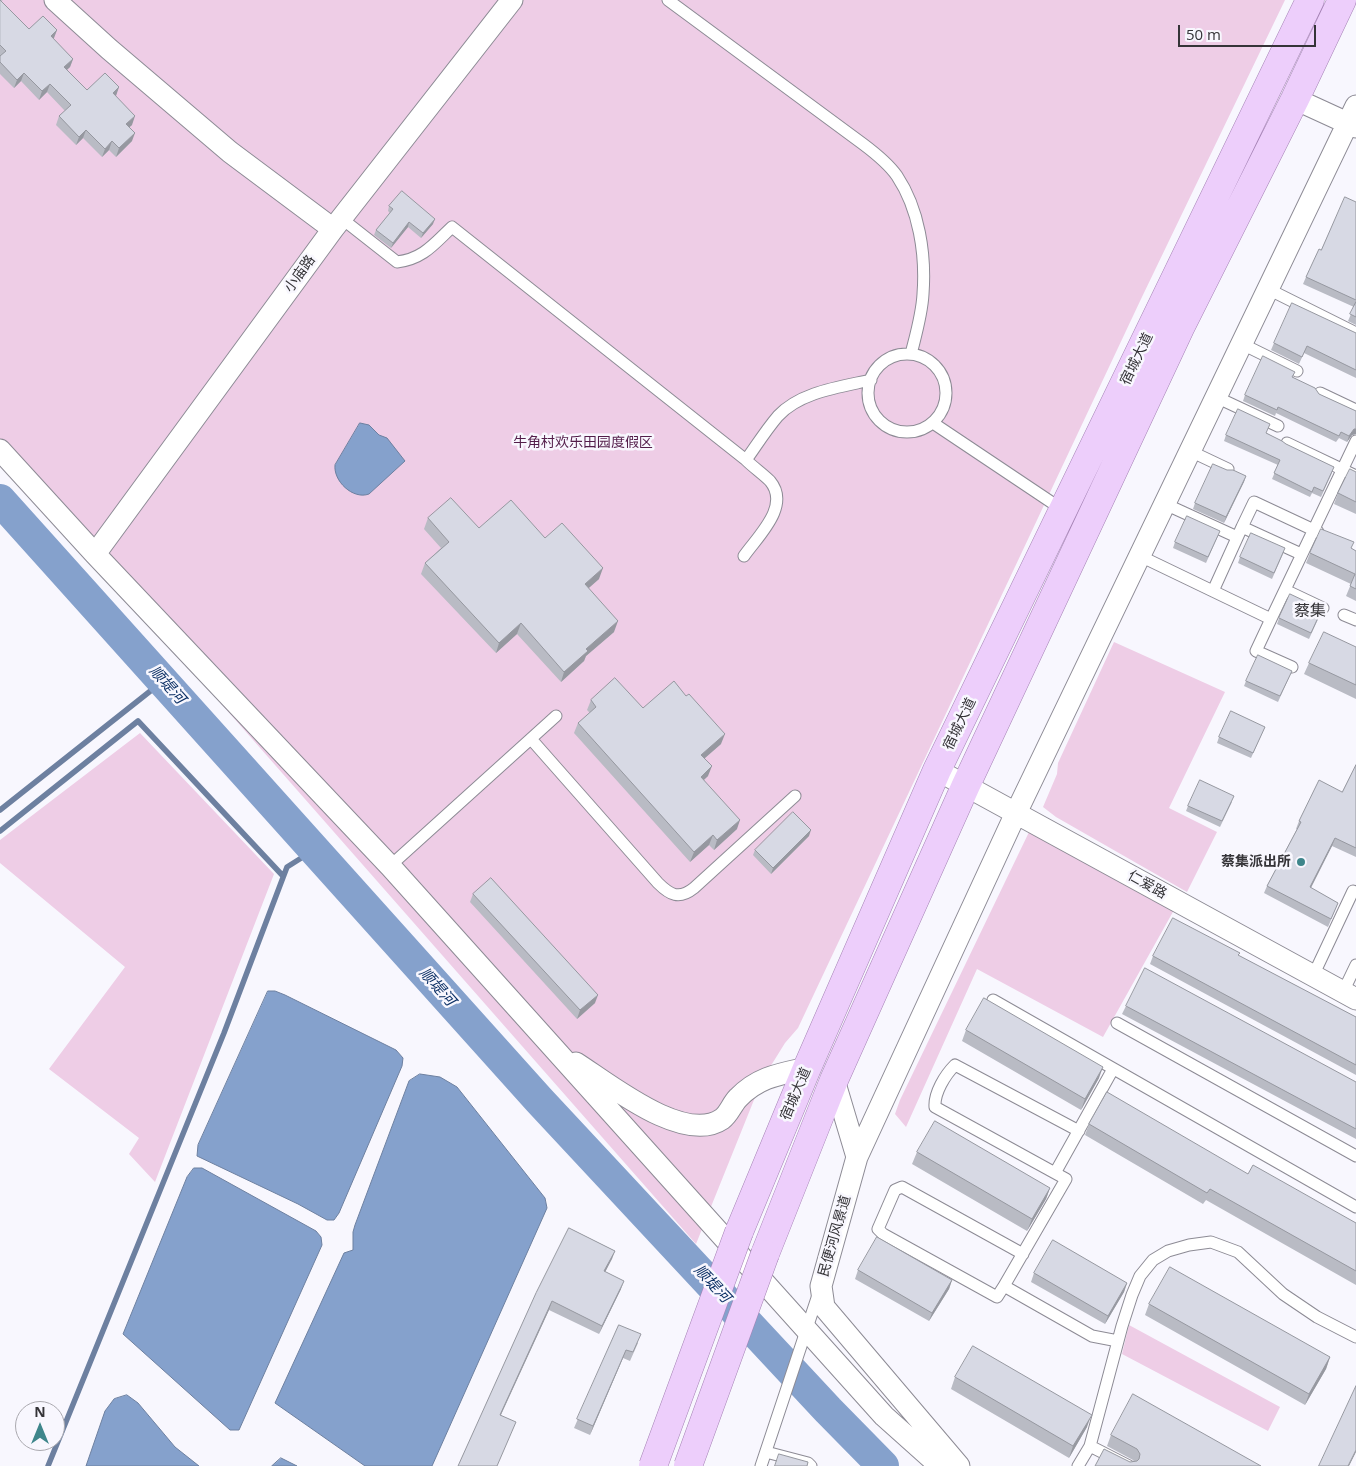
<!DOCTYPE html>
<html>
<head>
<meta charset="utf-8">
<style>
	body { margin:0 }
	#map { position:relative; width:1356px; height:1466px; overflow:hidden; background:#f8f7fe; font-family:"Open Sans",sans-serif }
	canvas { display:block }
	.north { position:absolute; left:15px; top:1401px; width:50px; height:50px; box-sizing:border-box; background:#f8f7fe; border:1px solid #aaa9af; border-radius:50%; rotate:0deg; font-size:14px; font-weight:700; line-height:20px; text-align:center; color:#353438 }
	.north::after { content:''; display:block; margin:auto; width:18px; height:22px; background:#3e868b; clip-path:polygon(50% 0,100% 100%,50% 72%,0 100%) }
	.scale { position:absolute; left:1178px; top:25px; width:138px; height:22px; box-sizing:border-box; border:2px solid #353438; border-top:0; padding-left:6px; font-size:15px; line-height:18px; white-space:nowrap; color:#353438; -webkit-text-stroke:4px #f8f7fe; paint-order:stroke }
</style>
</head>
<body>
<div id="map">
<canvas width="1356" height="1466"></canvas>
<div class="north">N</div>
<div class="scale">50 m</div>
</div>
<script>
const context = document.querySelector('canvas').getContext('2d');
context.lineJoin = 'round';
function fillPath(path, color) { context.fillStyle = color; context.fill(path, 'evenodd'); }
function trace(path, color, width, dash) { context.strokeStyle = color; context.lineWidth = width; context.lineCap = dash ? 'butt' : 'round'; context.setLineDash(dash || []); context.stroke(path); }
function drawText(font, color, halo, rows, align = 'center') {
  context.font = font + ' "Open Sans","Noto Sans SC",sans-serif'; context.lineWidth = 5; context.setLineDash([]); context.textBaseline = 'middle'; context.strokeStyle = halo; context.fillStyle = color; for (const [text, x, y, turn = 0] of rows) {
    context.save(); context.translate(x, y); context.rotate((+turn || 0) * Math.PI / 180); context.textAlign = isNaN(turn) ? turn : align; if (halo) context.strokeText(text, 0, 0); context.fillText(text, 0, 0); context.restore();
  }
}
fillPath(new Path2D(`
	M0,0H1285L1141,299L798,1028L785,1043L762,1080L696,1244L0,452Z
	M1114,642L1225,692L1169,808L1217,832L1187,892L1056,817L1043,807L1057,774L1058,763Z
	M140,733L274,874L155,1182L129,1154L139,1138L49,1069L125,967L0,863V840Z
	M1030,830L1174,910L1103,1037L977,969L906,1127L895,1114L900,1100Z
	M1129,1325L1280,1407L1268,1431L1122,1354Z`), '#eecde6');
const water = new Path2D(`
	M360,423L369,425L379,435L387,438L405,461L369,494C353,500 333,481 335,465Z
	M268,991H275L285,995L396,1050L403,1058L402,1066L339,1213L334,1220H327L298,1204L197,1156L198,1145Z
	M420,1074L440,1077L457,1087L545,1198L547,1208L432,1466H365L275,1403L344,1253L353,1250V1232L355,1225L409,1081Z
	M194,1168H202L316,1231L321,1237L322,1245L239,1430H230L123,1334L187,1177Z
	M127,1395L138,1403L175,1447L199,1466H86L105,1411L114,1399Z
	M281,1458L297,1466H272Z`);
fillPath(water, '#85a1cc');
trace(water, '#6d80a0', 1);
trace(new Path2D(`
	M0,810L163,681
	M0,831L138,721L283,876
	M48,1466L224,1033L287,867L314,850`), '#6d80a0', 5.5);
trace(new Path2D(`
	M0,500L539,1100L828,1410L883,1466`), '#85a1cc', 32);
const lane = new Path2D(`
	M668,0L863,144C875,153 888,163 897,176C919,209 926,254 923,294C922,314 916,334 911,354
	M341,218L397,262C423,259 434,244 452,227L746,460C753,467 763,474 770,481C791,506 758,536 744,556
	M1268,289L1356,333
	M1242,344L1297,371
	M868 393a39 39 0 1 1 78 0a39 39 0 1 1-78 0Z
	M1320,393L1356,410
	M1216,397L1278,426
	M933,423L1063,510
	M1287,443L1356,476
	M1190,451L1228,469
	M746,460C756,446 766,430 778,416C800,392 840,387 871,380
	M1165,504L1237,537
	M1242,527L1254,502L1318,532
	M1140,556L1271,619L1356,441
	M1285,590L1323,608
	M1213,591L1242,527L1301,554
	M1344,615L1356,620
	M1271,619L1256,651L1292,667
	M531,739L658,883C670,895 679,900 694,888L795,796
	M390,866L556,716
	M1313,976L1353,891
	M1343,992L1356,965
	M993,1000L1356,1207
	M1117,1023L1356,1156
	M1113,1069L1055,1173L1066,1179L1004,1286L1092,1336L1118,1341
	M1055,1173L935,1107C934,1093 945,1075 955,1065L1079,1131
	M1004,1286L997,1297L883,1234L878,1229L895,1190L902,1187L1023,1254
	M1090,1446L1129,1466
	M766,1452L808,1463L811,1466
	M761,1466L818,1295
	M1078,1466L1090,1446L1122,1326L1132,1295L1140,1276L1153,1260L1168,1251L1189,1245L1211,1242L1238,1252L1283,1294L1317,1317L1356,1337`);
const street = new Path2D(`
	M55,0L109,49L230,152L333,229
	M1295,99L1356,127
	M0,450L95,554L390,866L884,1416L940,1466
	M95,554L333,229L512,0
	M937,770L1356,999
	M576,1063C609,1084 684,1145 722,1119C729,1114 732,1104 738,1098C758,1077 780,1074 807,1068
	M834,1080L857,1157L821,1286L824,1307L959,1466
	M857,1157L1016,813L1356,106`);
const primary = new Path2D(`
	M739,1232L807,1068L937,770L1310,0
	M765,1254L834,1080L966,785L1180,328L1295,99L1342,0`);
trace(lane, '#8d8b95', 13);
trace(street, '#8d8b95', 23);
trace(primary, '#a583b5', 29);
trace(lane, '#fff', 11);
trace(street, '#fff', 21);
trace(primary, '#edcefb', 28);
const primaryBridge = new Path2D(`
	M653,1466L739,1232
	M688,1466L765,1254`);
trace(primaryBridge, '#a583b5', 29, []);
trace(primaryBridge, '#edcefb', 28);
fillPath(new Path2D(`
	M0,0H3L1,1L29,29L57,30L53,39L73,59L70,67L67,70L87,90L119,87L115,96L132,125L129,127L132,141L116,157L109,150L102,157L83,138L76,145L56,125L59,116L65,111L47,92L39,100L21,81L14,88L0,74Z
	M1356,202V325L1348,321L1354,307L1303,284L1306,277L1321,250Z
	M389,206L433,224L421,238L408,227L391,248L374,235L376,230L390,213L388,211Z
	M1355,333H1356V378L1304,353L1299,364L1271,350L1274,343Z
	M1293,377L1319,394L1356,411V434L1352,435L1347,442L1339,438L1336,442L1276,413L1275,416L1243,401L1245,395Z
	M1267,433L1332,473L1321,497L1312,493L1310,497L1272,479L1278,465L1224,441L1226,435Z
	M1227,470L1246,476L1224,523L1193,509L1195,503Z
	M1356,472V514L1334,504L1338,493Z
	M428,518L479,528L545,538L599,579L588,588L614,632L586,656L584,661L561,682L517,634L496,653L421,574L425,563L441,548L424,529Z
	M1218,536L1206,563L1173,548L1175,542Z
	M1351,548L1356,551V601L1346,596L1351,584L1306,563L1310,553Z
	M1283,554L1272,579L1238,563L1240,557Z
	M1320,615L1309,639L1277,624L1279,618Z
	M1356,647V699L1304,674L1309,663Z
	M1292,671L1278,702L1244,686L1246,681Z
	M591,700L643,708L721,744L705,758L708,776L704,780L737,829L714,850L709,845L690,862L574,733L578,723L590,713L587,710Z
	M1265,727L1251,758L1217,743L1219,737Z
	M1356,765V857L1332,846L1311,888L1338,903L1328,927L1264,893L1267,886L1297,829H1296L1299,821L1342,792Z
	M1232,802L1220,827L1186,811L1188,806Z
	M809,836L771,874L753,855L755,850Z
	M473,894L595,1003L577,1019L470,902Z
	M1153,956H1239L1356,1017V1075L1150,964Z
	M1126,1006L1356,1082V1139L1122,1014Z
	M966,1030L1099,1078L1081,1110L962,1041Z
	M1089,1124L1248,1174L1356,1223V1285L1206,1200L1203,1204L1085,1135Z
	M917,1152L1050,1188L1046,1199L1027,1231L912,1164Z
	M569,1228L615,1251L605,1272L621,1289L599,1334L549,1310L501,1415L513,1430L458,1466Z
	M858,1270L952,1280L949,1289L929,1321L855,1279Z
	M1034,1273L1127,1283L1124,1292L1105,1324L1031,1282Z
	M1149,1304L1330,1357L1326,1369L1305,1405L1145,1315Z
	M619,1325L638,1343L630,1361L623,1358L590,1435L574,1428Z
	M955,1377L1087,1427L1069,1458L951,1389Z
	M1111,1435L1261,1466L1130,1462H1134L1133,1460L1107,1446Z`), '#b9bbc4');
fillPath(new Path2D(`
	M57,30L54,38L47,44L51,36Z
	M73,59L70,67L61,75L64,67Z
	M24,73L21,81L14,88L17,80Z
	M50,84L47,92L39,100L42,91Z
	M119,87L116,96L110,102L113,93Z
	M135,116L132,125L123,133L126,124Z
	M86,130L83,138L76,145L79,137Z
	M135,133L132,141L116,157L119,148Z
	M112,141L109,150L102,157L105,149Z
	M435,219L433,224L421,238L423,233Z
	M409,222L408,227L391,248L393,243Z
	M1354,429H1356V434L1352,435L1347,442L1349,436Z
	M1246,476L1244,482L1224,523L1226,517Z
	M603,568L599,579L581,595L585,584Z
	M618,621L614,632L586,656L584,661L561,682L564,672L586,649Z
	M521,623L517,634L496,653L499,643Z
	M725,734L721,744L698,764L701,755Z
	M712,766L708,776L697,786L701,777Z
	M740,820L737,829L714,850L717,840Z
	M811,830L809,836L771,874L773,868Z
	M713,835L709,845L690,862L694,852Z
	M1335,838L1332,846L1307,895L1310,887Z
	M598,995L595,1003L577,1019L580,1010Z
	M1103,1067L1099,1078L1081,1110L1085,1099Z
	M1050,1188L1046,1199L1027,1231L1032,1219Z
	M615,1251L612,1259L601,1280L604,1271Z
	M952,1280L949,1289L929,1321L932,1313Z
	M624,1281L621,1289L599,1334L602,1326Z
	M1127,1283L1124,1292L1105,1324L1108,1316Z
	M552,1301L549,1310L497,1423L500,1415Z
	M626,1350L623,1358L590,1435L593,1426Z
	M1330,1357L1326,1369L1305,1405L1309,1394Z
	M1091,1416L1087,1427L1069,1458L1073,1446Z
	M1356,1450V1452L1349,1466H1348Z`), '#9698a0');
const building = new Path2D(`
	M0,0L29,29L43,16L57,30L51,36L73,59L64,67L87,90L105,73L119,87L113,93L135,116L126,124L135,133L119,148L112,141L105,149L86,130L79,137L59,116L71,105L50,84L42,91L24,73L17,80L0,62V56L6,51L0,45Z
	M402,191L435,219L423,233L409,222L393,243L376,230L393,209L389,206Z
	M1345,197L1356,202V300L1306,277L1319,249L1321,250Z
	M1356,302V317L1350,314Z
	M1292,303L1356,333V370L1307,346L1302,357L1274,343Z
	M1263,356L1295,372L1292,377L1315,388L1319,394L1356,411V429H1354L1349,436L1341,432L1339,436L1278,407L1277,410L1245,395Z
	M1238,409L1270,424L1266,433L1282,441L1286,444L1334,467L1323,491L1314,487L1312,492L1274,473L1280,460L1226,435Z
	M1213,464L1227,470H1233L1246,476L1226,517L1195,503Z
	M1350,469L1356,472V502L1338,493Z
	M451,498L479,528L511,500L545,538L562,523L603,568L585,584L618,621L586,649L588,651L564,672L521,623L499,643L425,563L449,542L428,518Z
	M1187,516L1220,531L1208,557L1175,542Z
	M1321,529L1354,542L1351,548L1356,551V589L1350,586L1355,574L1310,553Z
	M1251,533L1285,548L1274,573L1240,557Z
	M1290,594L1322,609L1311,633L1279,618Z
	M1324,632L1356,647V685L1309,663Z
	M1258,655L1292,671L1280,696L1246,681Z
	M615,678L643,708L674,681L686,696L689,694L725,734L701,755L712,766L701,777L740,820L717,840L713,835L694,852L578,723L596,707L591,700Z
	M1231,711L1265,727L1253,753L1219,737Z
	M1356,765V848L1335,838L1310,887L1338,903L1331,919L1267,886L1301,822L1299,821L1319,780L1342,792Z
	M1200,780L1234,796L1222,821L1188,806Z
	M793,812L811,830L773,868L755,850Z
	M491,878L598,995L580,1010L473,894Z
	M1173,918L1240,953L1238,955L1356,1017V1065L1153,956Z
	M1145,968L1356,1082V1129L1126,1006Z
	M984,998L1103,1067L1085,1099L966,1030Z
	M1107,1092L1248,1174L1253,1165L1356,1223V1271L1210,1189L1207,1193L1089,1124Z
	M935,1121L1050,1188L1032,1219L917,1152Z
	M569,1228L615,1251L604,1271L624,1281L602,1326L552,1301L500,1415L516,1422L497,1466H458L536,1293Z
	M877,1237L952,1280L932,1313L858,1270Z
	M1053,1240L1127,1283L1108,1316L1034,1273Z
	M1170,1267L1330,1357L1309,1394L1149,1304Z
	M619,1325L641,1334L633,1352L626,1350L593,1426L577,1419Z
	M973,1346L1092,1415L1073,1446L955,1377Z
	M1356,1386V1450L1348,1466H1319Z
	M1133,1394L1261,1466H1095L1104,1449L1130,1462L1137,1461L1139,1459L1140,1454L1137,1449L1111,1435Z
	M779,1454L808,1462L807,1466H775Z`);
fillPath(building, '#d7d9e4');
trace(building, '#9698a0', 1);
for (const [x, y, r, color] of [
	[1301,862,5,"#3e868b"]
]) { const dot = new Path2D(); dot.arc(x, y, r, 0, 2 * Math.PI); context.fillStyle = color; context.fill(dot); trace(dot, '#f8f7fe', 2); }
drawText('14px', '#353438', '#f8f7fe', [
	["小庙路",300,274,-54],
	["宿城大道",1137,359,-64],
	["宿城大道",960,724,-64],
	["仁爱路",1147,885,29],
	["宿城大道",796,1094,-67],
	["民便河风景道",835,1236,-74]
]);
drawText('14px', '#531d4a', '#f8f7fe', [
	["牛角村欢乐田园度假区",583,443]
]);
drawText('bold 14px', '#353438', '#f8f7fe', [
	["蔡集派出所",1291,862]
], 'right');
drawText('italic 15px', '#0c3065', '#f8f7fe', [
	["顺堤河",167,685,48],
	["顺堤河",437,987,48],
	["顺堤河",712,1284,47]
]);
drawText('16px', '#353438', '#f8f7fe', [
	["蔡集",1310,611]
]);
</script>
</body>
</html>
